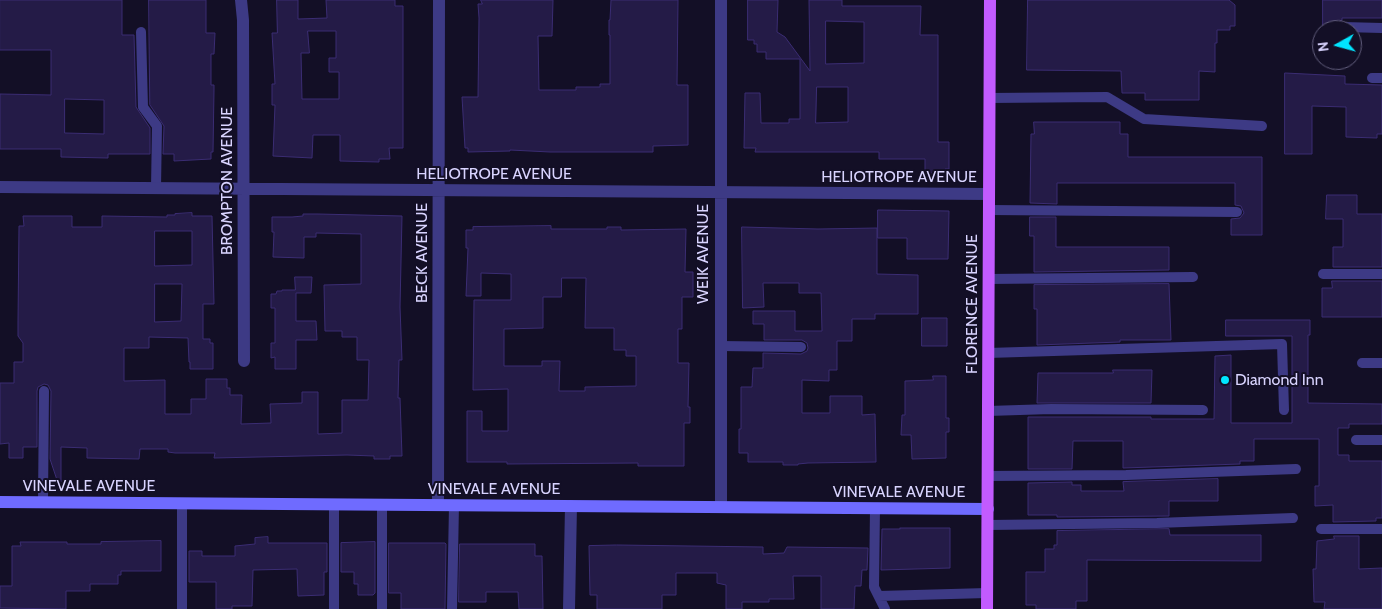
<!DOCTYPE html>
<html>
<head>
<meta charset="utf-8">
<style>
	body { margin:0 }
	#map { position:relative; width:1382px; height:609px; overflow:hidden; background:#130f26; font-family:Cabin,sans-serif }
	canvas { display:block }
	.north { position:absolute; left:1312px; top:20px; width:50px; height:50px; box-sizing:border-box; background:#130f26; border:1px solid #625e7d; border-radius:50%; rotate:263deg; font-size:14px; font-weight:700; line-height:20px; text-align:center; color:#d9d4ff }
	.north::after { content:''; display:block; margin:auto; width:18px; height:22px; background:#00e5ff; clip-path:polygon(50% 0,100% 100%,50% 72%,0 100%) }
</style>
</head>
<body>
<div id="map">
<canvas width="1382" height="609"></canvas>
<div class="north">N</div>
</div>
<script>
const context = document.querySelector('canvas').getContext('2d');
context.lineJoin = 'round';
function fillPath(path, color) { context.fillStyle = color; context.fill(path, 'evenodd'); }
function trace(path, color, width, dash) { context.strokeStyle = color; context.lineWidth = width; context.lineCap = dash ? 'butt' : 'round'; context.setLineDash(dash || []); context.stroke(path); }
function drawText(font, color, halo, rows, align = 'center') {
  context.font = font + ' Cabin,sans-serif'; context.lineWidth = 4; context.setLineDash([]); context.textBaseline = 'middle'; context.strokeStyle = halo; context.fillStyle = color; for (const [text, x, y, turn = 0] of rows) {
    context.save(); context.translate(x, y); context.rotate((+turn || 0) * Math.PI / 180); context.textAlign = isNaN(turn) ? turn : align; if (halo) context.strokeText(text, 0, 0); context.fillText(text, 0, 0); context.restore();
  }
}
const building = new Path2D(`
	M0,0H122V35H134L136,107L150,128V154H108V158L61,157V149H0V94L51,95V50H0ZM65,99L104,100V134L65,133Z
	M149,0H206V33H215L214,54H211V85H214V90L213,152H211V159L174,161V154H163L164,126L150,105Z
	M277,0H298V19L327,18L326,0H395V6H403V148H389L390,159H379V162L340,161V135H313L312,158L273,156L275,105H272V84H275L272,33H277ZM308,31H336V58H329V72H339V99H302L301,53H309Z
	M481,0H553L552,36H538L539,90H576V87H600V84H610V35H609V20H610L611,0H678L677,85H688V145L653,146V152H550L510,150V151L468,152V148H465L462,97H478L479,18L478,4H482Z
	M748,0H778L777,32L785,37L810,71L809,0H842V6H921L920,35H938V142H949V169H945V173H925V159H879V152H755L756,148H744L745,93H760L761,123H789V119H800V59H766V52H757V44H754V40H748ZM826,21L864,22V63L826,64ZM817,87H848V122L816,123Z
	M1028,0H1229L1235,5V26H1230V30H1217V43H1215V72L1199,71V100H1145V93H1122L1121,71L1027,70Z
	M1323,0H1382V18H1342V20L1337,23L1336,26H1323Z
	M1285,73L1345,76V84L1382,85V134H1377V138L1346,137V107L1312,106V154H1285Z
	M1034,122H1120V134H1128V157H1262V235H1231V219L1240,218L1244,213L1241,206L1235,205V183H1057V204L1030,203L1031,134H1034Z
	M1327,195H1357V214H1382V267H1333V247H1343V219H1326Z
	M878,210L949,211L948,259H907V238H878Z
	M192,213V216H212L214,304H203V339H210V343H213V369H190V362H189L188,338L149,337V348H124V381L165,380V414H191V399H206V379H227V388H230V395H242L241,424L271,423L270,404L302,403V392H318V434L342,433V400H368L369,360H357V337H342V331H325L324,285L361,284V234L316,233V237H304V258L273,257L274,232H272V217H292L303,216V214H318L402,216L400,307L402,360H399L398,398H400L402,456H390V459H374V456L347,455L214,458L215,453H175L168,452V449H140L139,459L87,458V448L61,447V482L58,483L50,459L51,391L48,385L44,384L38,387L37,391V447H23V458H9V443L0,444V383H14V362H23V343L18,336V322L19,226H24L23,216H72V227H102V216L167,217V215H175V214ZM155,231H192V265L155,266ZM155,284H182L181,321L155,322Z
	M1030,217H1056V247H1169V270L1034,272V236H1030Z
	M551,226V229H607V227H621V230L686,229L685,272H693V297H682V329H678V363H689L688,407H690V423H684V466H638V463L507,464V462H467V411H482V431H508V389L473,390L474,300H511V274L481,273V296H466L468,248H466V230H473V227ZM562,278H586L585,328H614V350H626V356H636V386L585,387V391H559L560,361H542V366H504V329L543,328V297H561Z
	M742,227L818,229L877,228V274L918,275V314H875V319H852V341H837V370H829V381L802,380V413H830V396H862V415L875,414L876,462L808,463L798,464V465H783V462H748V453H739V429H741V387H752L753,368H763V353L801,354L807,351L808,348L807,343L802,340H764V324H753V311H795V331H822L821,293H799V283H763L764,307L743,308Z
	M295,277H312L311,293H296V321H316L317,340H296V369H275V357L271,358V343H275V308H271V294H276L277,291H282V290H295Z
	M1332,281H1382V317H1322V288H1332Z
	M1169,284L1171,340H1120V342L1037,345V309H1034V285Z
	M922,318H947V346H922Z
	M1226,320H1310V335H1308V403L1382,404V424H1349V428H1338V455H1349V461H1382V518H1376V521L1333,522V505L1315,506V486H1319V439H1254V461H1240V464L1123,468V441H1073L1072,469H1028V417H1151V419H1214L1215,356L1231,355V423H1292V336H1226Z
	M1113,370H1152L1151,403H1037L1038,373H1113Z
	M933,376H946V418H949V432H946V458L912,459L911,435H901L902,415H905V381L933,380Z
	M1218,479V501H1169V516L1057,517V515H1028V483L1072,482V485H1081V491H1124L1123,482Z
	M900,528H950V568L881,570L882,529H900Z
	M1169,529L1170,535H1261V561L1087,560V601H1076V609H1036V605H1026V572H1045V549H1054V545H1057V531Z
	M1334,536H1359V569L1382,568V609H1324L1325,602H1314L1313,569H1316L1317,541L1334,539Z
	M268,537V543H327V572H324V595L298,596L297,569L253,570L252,606H232V609H216V582H189V551H202V556H235V546L255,544V538Z
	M161,541V571H121V575H118V584H90V591H66V609L0,608V586H12V546H21L20,542H67V544H101V542Z
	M375,542V593L373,595H358V584H354V572H341V543Z
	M389,543H445L446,544L445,609H401V593H389Z
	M460,544H535V556H542L543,609H519L518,592H486V602H459Z
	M617,545L763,547V554L784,553L787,547L868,548L867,570H862L861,586H855L854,609H821V576H793L794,599H769V602H742V609H726V585L717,583V573H676V595H662V609H597V595H590L589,546Z`);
fillPath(building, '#241b47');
trace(building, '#3b2d73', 1);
trace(new Path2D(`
	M1343,27L1382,28
	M141,32L143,107L157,126L156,188
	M1372,78H1382
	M989,98L1107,97L1144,119L1262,126
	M989,210L1237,212
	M1323,274H1382
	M988,279L1193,277
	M720,346L801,347
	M988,353L1282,344L1284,410
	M1362,363H1382
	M988,411L1051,409L1203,410
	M1356,440H1382
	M988,476L1126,475L1296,469
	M43,502L44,391
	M182,503V609
	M382,505V609
	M875,508L874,587L885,609
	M987,525L1157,523L1293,518
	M1321,529H1382
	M879,596L987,593
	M334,609V504
	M452,609L454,505`), '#3d3a85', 10);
trace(new Path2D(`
	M241,0L243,20L244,361
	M721,0V507
	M0,187L989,194
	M438,505L439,0
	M569,609L571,506`), '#3d3a85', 12);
trace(new Path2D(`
	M0,502L988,509`), '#6f6bff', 12);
trace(new Path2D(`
	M987,609L990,0`), '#c25bff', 12);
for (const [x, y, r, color] of [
	[1225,380,5,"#00e5ff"]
]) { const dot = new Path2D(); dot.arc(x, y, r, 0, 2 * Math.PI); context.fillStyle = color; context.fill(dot); trace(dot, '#130f26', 2); }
drawText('16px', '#d9d4ff', '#130f26', [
	["HELIOTROPE AVENUE",494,174],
	["HELIOTROPE AVENUE",899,177],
	["BROMPTON AVENUE",227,181,-90],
	["BECK AVENUE",422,253,-90],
	["WEIK AVENUE",703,254,-90],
	["FLORENCE AVENUE",972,304,-90],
	["VINEVALE AVENUE",89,486],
	["VINEVALE AVENUE",494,489],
	["VINEVALE AVENUE",899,492]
]);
drawText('16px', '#d9d4ff', '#130f26', [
	["Diamond Inn",1235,380]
], 'left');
</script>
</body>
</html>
